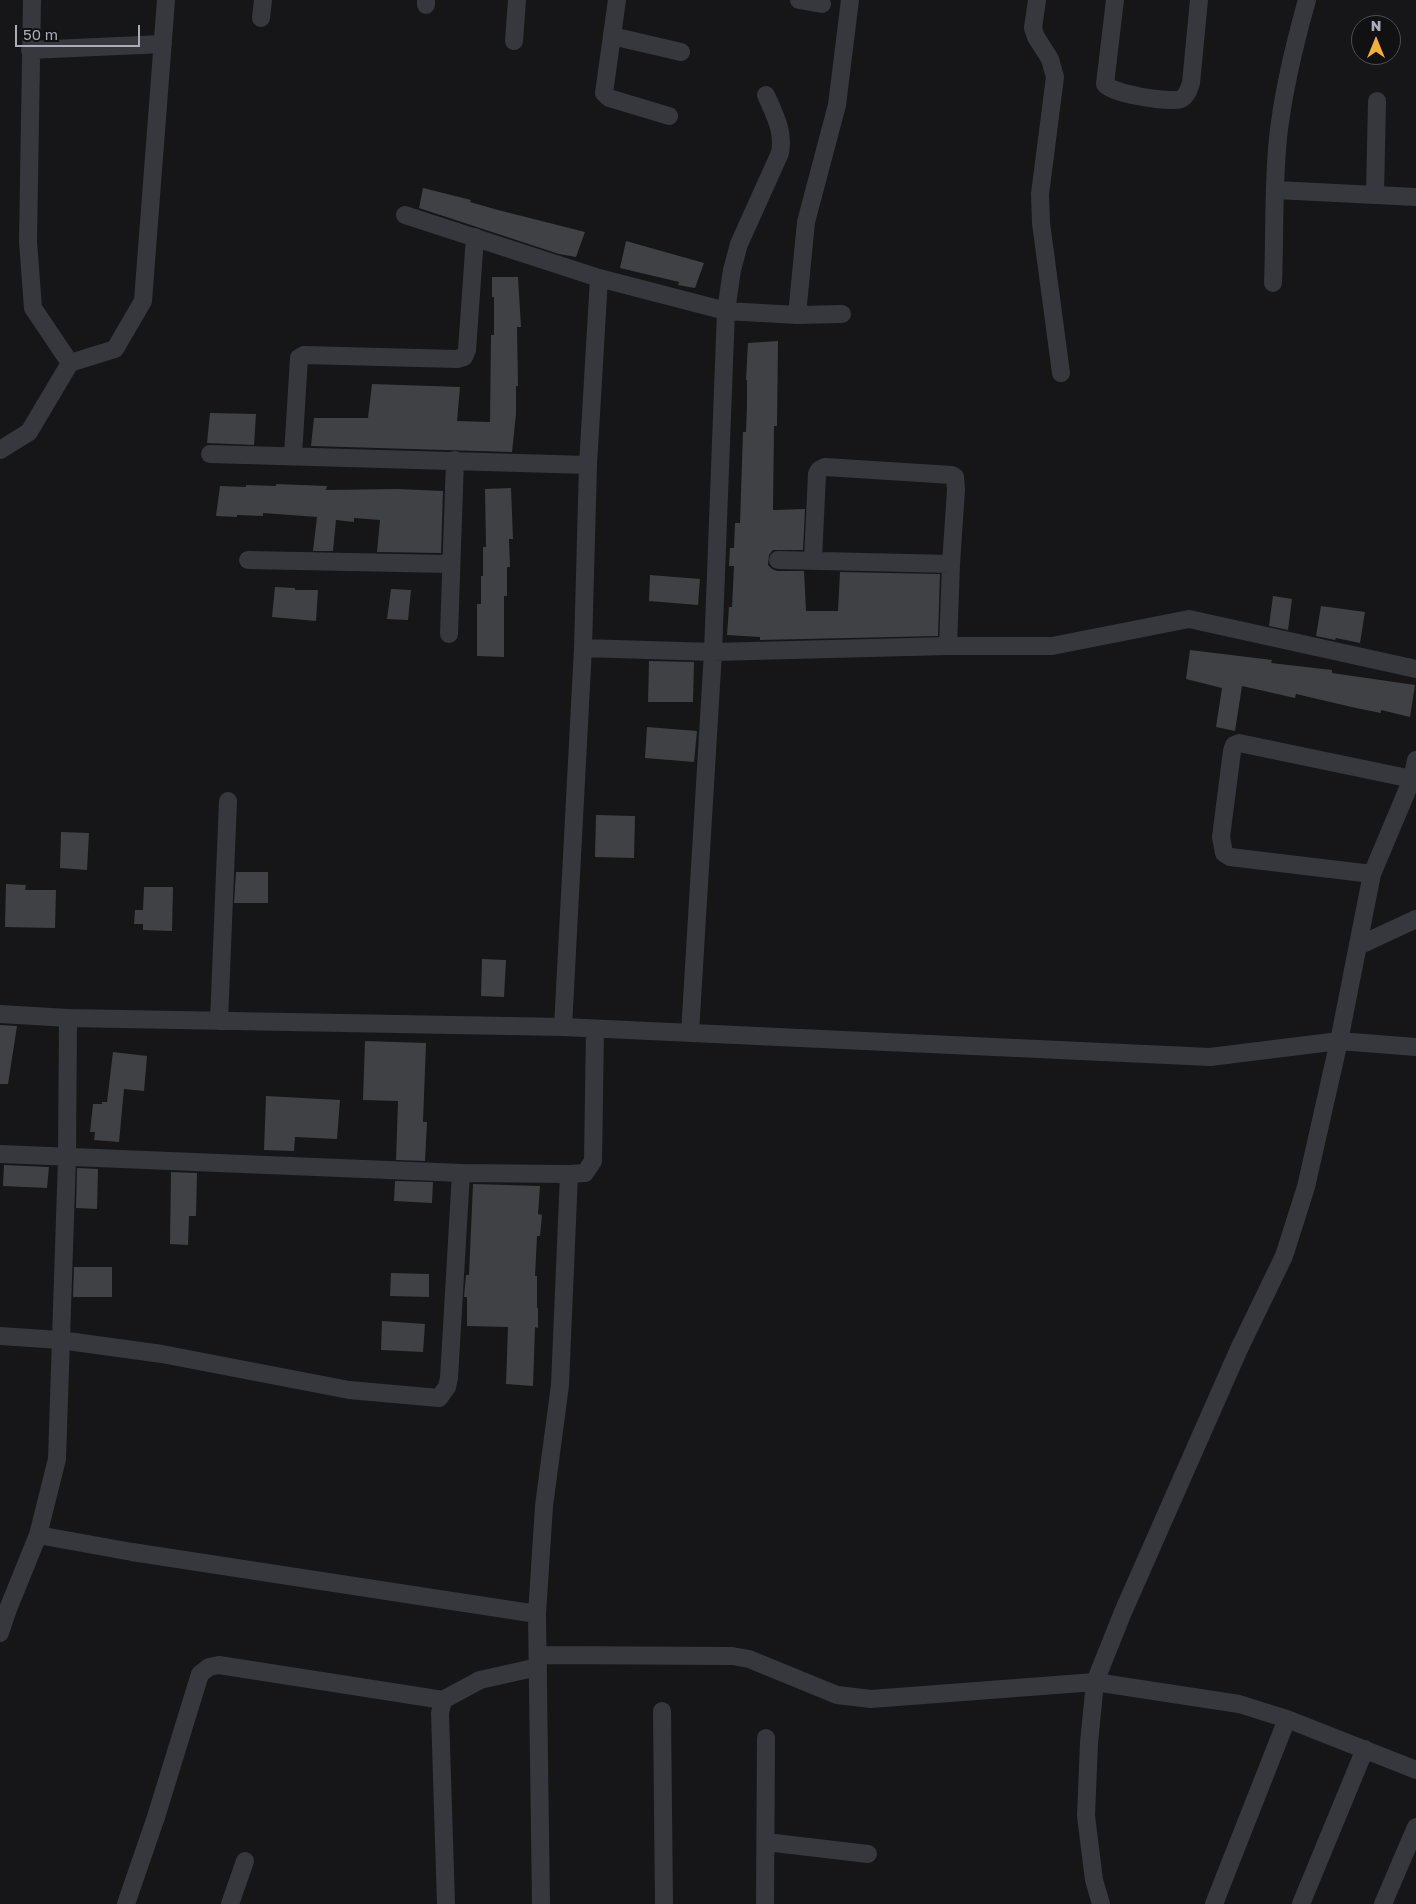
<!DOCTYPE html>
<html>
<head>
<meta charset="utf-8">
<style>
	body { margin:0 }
	#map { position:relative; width:1416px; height:1904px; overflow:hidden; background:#161618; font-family:"Golos Text",sans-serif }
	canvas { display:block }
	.north { position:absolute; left:1351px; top:15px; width:50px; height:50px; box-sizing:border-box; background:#111113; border:1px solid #4d4f55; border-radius:50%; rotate:0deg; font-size:14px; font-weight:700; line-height:20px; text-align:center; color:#a8adb8 }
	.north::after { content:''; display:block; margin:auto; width:18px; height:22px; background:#f2b134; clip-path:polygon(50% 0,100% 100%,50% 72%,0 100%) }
	.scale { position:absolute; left:15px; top:25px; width:125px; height:22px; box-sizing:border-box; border:2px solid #a8adb8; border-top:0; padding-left:6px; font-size:15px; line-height:18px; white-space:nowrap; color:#a8adb8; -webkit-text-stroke:4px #111113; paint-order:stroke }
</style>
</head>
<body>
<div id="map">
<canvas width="1416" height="1904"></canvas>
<div class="north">N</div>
<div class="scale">50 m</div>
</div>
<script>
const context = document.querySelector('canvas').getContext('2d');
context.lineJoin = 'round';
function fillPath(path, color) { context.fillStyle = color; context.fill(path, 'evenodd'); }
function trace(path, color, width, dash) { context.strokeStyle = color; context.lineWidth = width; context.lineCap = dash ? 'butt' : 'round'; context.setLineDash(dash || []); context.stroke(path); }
fillPath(new Path2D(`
	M423,188L471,200L470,202L498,210L585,232L576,257L559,254L419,208Z
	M626,241L704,263L695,288L678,285L679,282L620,268Z
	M492,277H518L521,327H517L518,386H516V414L512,452L311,446L314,418H368L372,384L460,387L457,421L490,422L491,335H494V297H492Z
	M778,341L777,426H774L773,510L805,509L803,550H773L769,555L768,565L772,569L777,571H804L806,611H838L840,572L940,574L938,636L760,640V637L727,635L729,607H732L734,566H729L730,548H734L735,523H740L743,432H746L747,404V380H746L748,343Z
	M210,413L256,414L254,445L207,443Z
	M276,484L327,486L326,490L398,489L443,491L441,553L377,552L380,520L354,518V522L336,520L333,551H313L317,517L263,513V516L237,515V517L216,516L220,486L246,487V485L276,486Z
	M511,488L513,539H509L510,567H507V596H504V657L477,656V604H481V576H483V547H486L485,489Z
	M650,575L700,579L698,605L649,601Z
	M275,587L295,588V590H318L316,621L272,617Z
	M391,589L411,590L408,620L387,619Z
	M1273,596L1292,599L1288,630L1269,626Z
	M1321,606L1365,612L1360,643L1336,638L1335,640L1316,636Z
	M1190,650L1272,660L1271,663L1332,670V673L1415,685L1410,717L1381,710V713L1356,708L1296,694L1295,698L1242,686L1235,731L1216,727L1222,688L1186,679Z
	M649,661L694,662L693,702H648Z
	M647,727L697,731L694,762L645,758Z
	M596,815L635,816L634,858L595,857Z
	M61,832L89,833L87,870L60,868Z
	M236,872H268V903H234Z
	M6,884L26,885L25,890H56L55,928L5,927Z
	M144,887H173L172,931L143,930V924H134L135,910H143Z
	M482,959L506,960L504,997L481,996Z
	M0,1025L17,1026L8,1084H0Z
	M365,1041L426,1043L423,1122H427L425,1161L396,1160L398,1101L363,1100Z
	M113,1052L147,1056L144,1091L124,1089L119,1142L94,1140L95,1132H90L93,1104H102V1102H107Z
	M266,1096L340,1100L337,1139L295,1137L294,1151L264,1150Z
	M4,1165L49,1167L47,1188L3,1186Z
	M77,1168L98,1169L97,1209L76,1208Z
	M171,1172L197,1173L196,1216H189L188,1245L170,1244Z
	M395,1181L433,1182L432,1203L394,1201Z
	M473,1184L540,1186L538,1214L542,1215L540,1236H537L535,1276H537V1308H538V1328L535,1327L533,1386L506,1384L508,1327L467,1326V1297H464L466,1275H469Z
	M74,1267H112V1297H73Z
	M391,1273L429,1274V1297L390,1296Z
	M382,1321L425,1324L423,1352L381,1350Z`), '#404145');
trace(new Path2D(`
	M32,0L28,241L33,308L70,363L115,349L143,301L166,0
	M617,0L604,93L609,98L669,116
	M799,0L822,4
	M1037,0L1033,28L1036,37L1050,59L1055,77L1040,194L1041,223L1061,373
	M1115,0L1105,84C1112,94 1169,103 1181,99C1187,96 1189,89 1191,83L1199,0
	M426,5V0
	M261,18L263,0
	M612,36L681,52
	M514,41L517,0
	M30,50L163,44
	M1276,190L1416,197
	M1375,195L1377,101
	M405,215L599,278L726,311L797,315L842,314
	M1273,283C1275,235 1273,186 1278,138C1283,91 1294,46 1307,0
	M797,315L806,222L837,105L850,0
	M0,450L29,432L70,363
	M210,454L588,465
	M293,455L299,358L304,355L457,359L464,357L467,350L475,237
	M813,559L817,474L819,470L825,467L952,475L955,477L956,490L951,564L948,646
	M248,560L450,564
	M778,560L951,564
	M449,634L455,460
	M583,648L713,652L948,646H1052L1189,619L1416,669
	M1372,874L1230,857L1224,853L1221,837L1232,751L1234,745L1239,743L1412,779
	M1358,946L1416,919
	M0,1014L68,1018L563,1027L1210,1057L1339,1041L1416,1047
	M219,1021L228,801
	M563,1027L583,648L588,465L599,278
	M690,1033L713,652L726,311L732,270L739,244L780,153C784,131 775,116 766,95
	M0,1154L461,1173L569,1174L585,1173L593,1161L595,1029
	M0,1336L60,1340L162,1354L349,1390L439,1398L447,1387L449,1378L461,1173
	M38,1535L132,1552L537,1614
	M0,1633L8,1609L38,1535L57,1459L67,1158L68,1018
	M538,1655L732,1656L749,1659L837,1695L871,1699L1095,1682L1239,1704L1287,1719L1416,1770
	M662,1711L664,1904
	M766,1842L868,1854
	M126,1904L156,1817L200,1674L209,1667L219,1665L443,1700
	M230,1904L245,1861
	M446,1904L440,1713L443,1700L480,1680L538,1667
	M541,1904L537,1614L544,1506L560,1385L569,1174
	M765,1904L766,1738
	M1101,1904L1094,1880L1086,1816L1089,1743L1095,1682L1123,1612L1239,1349L1284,1256L1306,1187L1339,1041L1372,874L1412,779L1416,760
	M1214,1904L1287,1719
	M1301,1904L1365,1749
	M1383,1904L1416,1827`), '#37383d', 18);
</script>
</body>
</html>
